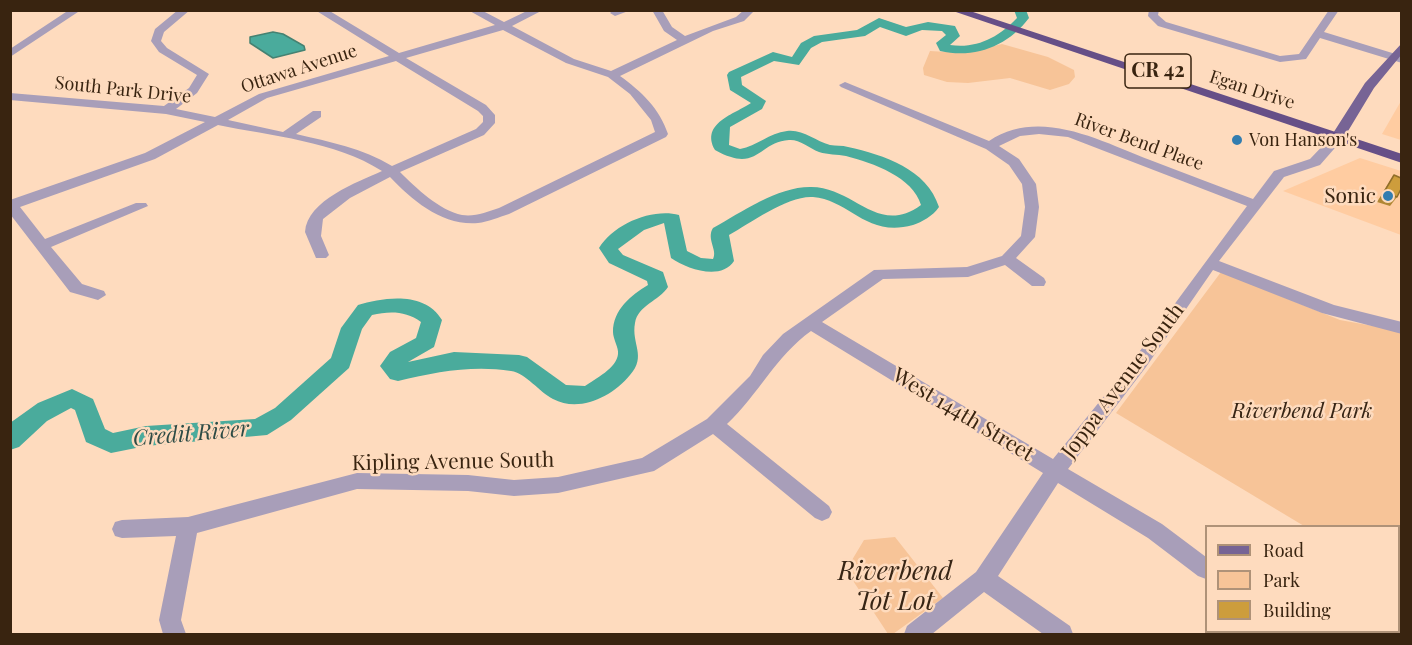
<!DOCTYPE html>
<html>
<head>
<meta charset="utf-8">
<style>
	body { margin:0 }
	#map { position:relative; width:1412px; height:645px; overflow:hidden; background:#fedbbe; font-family:"Playfair Display",serif }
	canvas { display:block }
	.frame { position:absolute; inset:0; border:12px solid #392410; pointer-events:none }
	.legend { position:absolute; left:1205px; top:525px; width:195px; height:108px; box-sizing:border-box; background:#fedbbe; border:2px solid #af9278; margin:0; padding:8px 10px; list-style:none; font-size:18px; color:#392410 }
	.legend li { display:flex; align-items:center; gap:12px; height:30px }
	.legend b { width:30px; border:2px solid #af9278 }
</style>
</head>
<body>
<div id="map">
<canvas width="1412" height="645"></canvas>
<div class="frame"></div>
<ul class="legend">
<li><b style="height:8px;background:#776495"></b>Road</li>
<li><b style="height:16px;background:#f7c498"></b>Park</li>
<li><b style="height:16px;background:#cd9d3c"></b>Building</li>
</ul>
</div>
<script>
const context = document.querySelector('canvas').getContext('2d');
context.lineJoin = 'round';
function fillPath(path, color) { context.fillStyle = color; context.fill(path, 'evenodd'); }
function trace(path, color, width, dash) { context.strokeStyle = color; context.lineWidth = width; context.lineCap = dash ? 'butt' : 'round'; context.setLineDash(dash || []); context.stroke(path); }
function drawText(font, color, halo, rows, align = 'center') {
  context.font = font + ' "Playfair Display",serif'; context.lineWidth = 5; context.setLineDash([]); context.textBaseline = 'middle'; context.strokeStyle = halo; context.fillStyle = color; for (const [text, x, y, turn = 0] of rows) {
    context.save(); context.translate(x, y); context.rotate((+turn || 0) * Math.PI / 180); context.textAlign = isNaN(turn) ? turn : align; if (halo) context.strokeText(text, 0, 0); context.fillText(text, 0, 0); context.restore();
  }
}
fillPath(new Path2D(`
	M1401,101V140L1382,134Z
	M1360,158L1401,171V235L1283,191Z`), '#ffcca1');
fillPath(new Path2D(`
	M1002,44L1048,57L1074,70L1075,77L1069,84L1050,90L1010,78L968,83L947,82L924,75L923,68L930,51L964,53Z
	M1221,272L1340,320L1401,331V585L1398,584V526H1304L1116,413Z
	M895,537L943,598L893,634H888L846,570L864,540Z`), '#f7c498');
const water = new Path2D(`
	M273,32L283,34L304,46L305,50L273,58L250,43V37Z`);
fillPath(water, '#4aab9c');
trace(water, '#458272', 1.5);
fillPath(new Path2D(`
	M1014,10H1026L1029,18C1008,46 975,59 940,51L936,43L946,35L942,31L922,30L906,36L880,27L865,36L822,42L811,48L799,65L774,61L741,77L742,85L766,101L762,109L730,127L729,145L740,149C757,146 769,133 787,131C803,129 815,141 830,145C836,146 842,145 848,147C884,155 927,169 939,207C933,216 922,222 913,225C866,238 850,200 813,197C789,195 750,223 729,235L734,261C721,281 687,269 671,258L664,223L644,230L618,249L623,255L663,272L668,287C659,301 638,305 635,323C631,344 647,356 630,375C612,397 579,413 553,399C539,392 526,373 511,371C472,365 436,372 398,381L390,379L380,366L390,352L416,338L421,322C406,311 390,311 372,315L362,329L349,368L291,420L267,435L146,446L111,453L86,442L75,410L71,408L47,421L19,447L10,450V423L38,403L72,389L93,399L105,429L113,433L146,426L255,419L275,408L331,358L341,328L358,305C384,297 425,291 442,320L434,347L408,362L454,352L519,355L527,357L566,385L585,386C595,379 617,368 618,354C619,348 613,339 613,332C613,310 631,295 648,285L647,281L609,263L599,248C614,224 652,208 679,215L687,251L701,258L713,259C718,250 706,239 713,228C742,212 777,187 810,187C854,186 877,237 921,205C913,177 873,163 846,156C837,154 828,155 819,152C809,148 799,139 789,140C758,142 758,174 715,150C700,123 735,114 751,103L730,90L727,75L729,72L773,52L792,57L801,43L814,36L857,30L879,18L906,27L928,22L955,26L960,36L950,45C977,49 999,37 1017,18Z`), '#4aab9c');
fillPath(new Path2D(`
	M69,10H81L10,57V49Z
	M178,10H190L164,32L161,41L167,48L209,74L197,93L176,109L215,117L259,94L389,56L315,10H328L399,53L495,25L468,10H481L504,22L529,10H543L512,26L574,59L611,71L677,40L664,31L652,10H662L672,27L685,36L736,17L744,10H755L744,21L713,31L620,76C641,91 660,109 668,134L666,137L509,214C499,217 488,222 478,223C442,226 413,201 390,177L350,198L323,219L321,236L329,255L326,258H316L305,232C307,200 358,182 382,171C335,141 271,136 218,125L155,159L20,207L45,239L136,203H146L148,206L51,247L82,284L104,291L106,295L98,300L70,292L10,214V200L145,153L205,122L166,114L10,100V93L164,106L189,88L197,75L159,52L151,41L155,29ZM503,30L566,63L608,77L630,94L651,120L655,132L499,208C487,212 475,217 462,215C440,211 415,187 400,172L484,135L495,123V115L486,105L406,58ZM396,61L478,111L483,116V122L476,129L392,166C362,148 330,142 296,134L321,117V111H313L283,132L228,120L267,98Z
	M631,10L615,16L610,13L613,10Z
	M1149,10H1159L1158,15L1166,22L1280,56L1299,54L1329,10H1339L1324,32L1402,56V63L1320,38L1306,59L1280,62L1158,26L1148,16Z
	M845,82L989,141C1040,107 1100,141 1150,160C1184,173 1218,186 1253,199L1274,171L1310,159L1333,135H1341V141L1320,165L1284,177L1219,261L1334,305L1402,322V334L1322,313L1213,270L1146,367L1068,469L1162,524L1206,557V579L1198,576L1148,538L1058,483L998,576L1070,626L1073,634H1043L984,592L932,634H904L907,626L976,572L1043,473L811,331C776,356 758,395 727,424L829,506L832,512L829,518L822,521L815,518L713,434L654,471L558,493L514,496L468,491L357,489L197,533L181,620L186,634H163L159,620L176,536L122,538L115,536L112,529L115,522L122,520L188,517L357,473L468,475L514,480L558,477L642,458L707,419L750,376L763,355L783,334L874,270L967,267L1002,256L1021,236L1025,207L1022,184L1009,165L986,149L841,87L839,85ZM1039,134L1068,137L1247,206L1134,359L1053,459L822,322L883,279L968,277L1005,265L1032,286H1044L1046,282L1044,278L1016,258L1035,237L1039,207L1036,184L1019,159L999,146L1020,136Z
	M1280,632H1307L1308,634H1281Z`), '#a89eb9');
fillPath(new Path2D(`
	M1402,43V54L1374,88L1342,141H1332L1330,138L1365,83Z`), '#776495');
fillPath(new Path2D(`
	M950,10H967L1402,154V163Z`), '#664f87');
fillPath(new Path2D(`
	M1394,175L1397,197L1390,206L1377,202Z`), '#b08734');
const building = new Path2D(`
	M1394,175L1401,178V189L1397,197L1384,192Z`);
fillPath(building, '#cd9d3c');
trace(building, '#906e2a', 1.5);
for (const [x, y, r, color] of [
	[1237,140,6,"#327db0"],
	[1388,196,6,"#327db0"]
]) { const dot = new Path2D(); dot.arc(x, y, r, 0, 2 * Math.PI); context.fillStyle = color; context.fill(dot); trace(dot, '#fedbbe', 2); }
drawText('18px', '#392410', '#fedbbe', [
	["Ottawa Avenue",299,69,-18],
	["South Park Drive",123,90,6],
	["Egan Drive",1252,90,18],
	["River Bend Place",1139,142,20]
]);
drawText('18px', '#392410', '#fedbbe', [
	["Von Hanson's",1249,140]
], 'left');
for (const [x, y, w] of [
	[1158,71,66]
]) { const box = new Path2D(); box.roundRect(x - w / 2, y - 17, w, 34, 4.5); context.fillStyle = '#fedbbe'; context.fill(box); trace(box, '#392410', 1.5); }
drawText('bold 20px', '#392410', null, [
	["CR 42",1158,71]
]);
drawText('21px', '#392410', '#fedbbe', [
	["Sonic",1376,196]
], 'right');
drawText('21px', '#392410', '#fedbbe', [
	["Joppa Avenue South",1123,381,-53],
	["West 144th Street",963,415,31],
	["Kipling Avenue South",453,462,-1]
]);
drawText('italic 21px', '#372515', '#fedbbe', [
	["Riverbend Park",1302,411]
]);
drawText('italic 22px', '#2e4c46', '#fedbbe', [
	["Credit River",191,434,-5]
]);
drawText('italic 26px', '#372515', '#fedbbe', [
	["Riverbend",895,572],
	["Tot Lot",895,602]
]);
</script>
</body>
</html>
